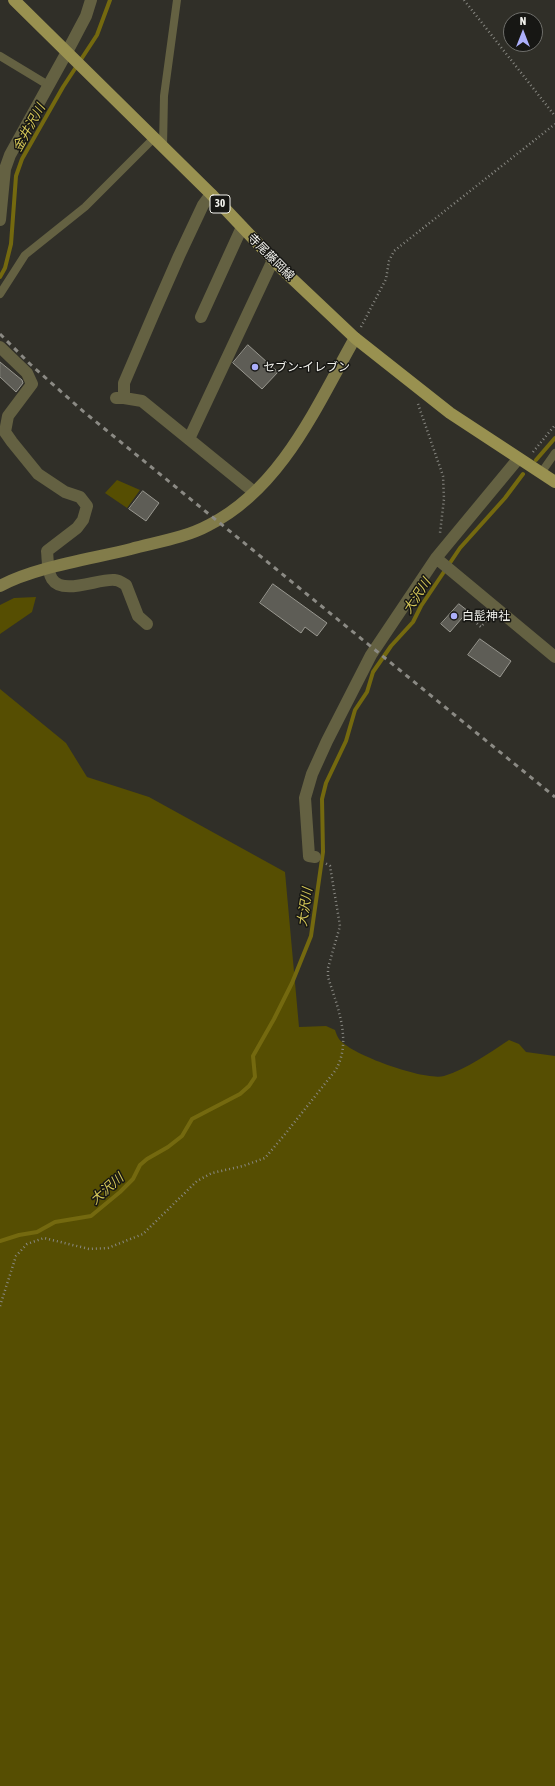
<!DOCTYPE html>
<html>
<head>
<meta charset="utf-8">
<style>
	body { margin:0 }
	#map { position:relative; width:555px; height:1786px; overflow:hidden; background:#302f28; font-family:"Asap Condensed",sans-serif }
	canvas { display:block }
	.north { position:absolute; left:503px; top:12px; width:40px; height:40px; box-sizing:border-box; background:#171714; border:1px solid #6f6f6b; border-radius:50%; rotate:0deg; font-size:11px; font-weight:700; line-height:16px; text-align:center; color:#f2f2ed }
	.north::after { content:''; display:block; margin:auto; width:14px; height:18px; background:#acaffb; clip-path:polygon(50% 0,100% 100%,50% 72%,0 100%) }
</style>
</head>
<body>
<div id="map">
<canvas width="555" height="1786"></canvas>
<div class="north">N</div>
</div>
<script>
const context = document.querySelector('canvas').getContext('2d');
context.lineJoin = 'round';
function fillPath(path, color) { context.fillStyle = color; context.fill(path, 'evenodd'); }
function trace(path, color, width, dash) { context.strokeStyle = color; context.lineWidth = width; context.lineCap = dash ? 'butt' : 'round'; context.setLineDash(dash || []); context.stroke(path); }
function drawText(font, color, halo, rows, align = 'center') {
  context.font = font + ' "Asap Condensed","Noto Sans JP",sans-serif'; context.lineWidth = 3; context.setLineDash([]); context.textBaseline = 'middle'; context.strokeStyle = halo; context.fillStyle = color; for (const [text, x, y, turn = 0] of rows) {
    context.save(); context.translate(x, y); context.rotate((+turn || 0) * Math.PI / 180); context.textAlign = isNaN(turn) ? turn : align; if (halo) context.strokeText(text, 0, 0); context.fillText(text, 0, 0); context.restore();
  }
}
fillPath(new Path2D(`
	M117,480L140,490L127,508L105,493Z
	M36,597L32,612L0,634V605L14,598Z
	M0,689L66,743L87,777L149,797L285,872L299,1027L326,1026L335,1030C336,1033 337,1036 339,1039C351,1055 425,1081 444,1076C467,1069 489,1053 509,1040L519,1044L526,1052L555,1056V1786H0Z`), '#564e02');
trace(new Path2D(`
	M0,277L5,268L11,244L16,176L22,159L63,87L97,35L110,0
	M536,460L555,438
	M0,1241L19,1235L37,1232L55,1222L91,1216L120,1192L133,1179L140,1165L147,1159L168,1147L182,1136L192,1119L240,1094L249,1086L255,1077L253,1056L274,1019L292,983L311,936L323,852L322,799L326,783L346,741L355,710L367,692L373,672L391,646L413,622L421,606L460,548L505,498L523,474`), '#74690f', 4);
const building = new Path2D(`
	M248,345L278,372L262,389L233,363Z
	M0,362L22,380L23,383L16,392L0,377Z
	M143,491L159,503L146,521L129,509Z
	M273,584L327,623L317,636L305,627L301,633L260,603Z
	M459,604L468,611L450,632L441,624Z
	M480,639L511,661L500,677L468,655Z`);
fillPath(building, '#5e5d56');
trace(building, '#999890', 1);
trace(new Path2D(`
	M464,0L555,116
	M361,327L386,279L389,261L394,251L555,124
	M418,404L443,476L444,499L440,533
	M533,452L555,425
	M471,618L481,627L488,618
	M0,1306L16,1256L27,1244L44,1238L89,1249L108,1248L143,1234L197,1181L212,1173L243,1166L265,1158L286,1133L335,1071C353,1042 337,1006 328,977V968L340,926L330,866L325,863`), '#898983', 2.5, [1, 3]);
trace(new Path2D(`
	M0,56L48,85
	M163,147L164,96L177,0
	M0,294L25,255L85,207L154,138
	M541,473L555,453`), '#646142', 8);
trace(new Path2D(`
	M0,220L5,169L10,155L67,52L86,16L91,0
	M201,317L242,227
	M0,347L27,373L32,384L8,416L5,432L12,442L38,474L65,492L80,497L87,506L83,520L77,528L47,551C48,560 47,571 52,579C63,596 99,578 115,580C118,580 123,583 126,585L138,616L147,624
	M116,398H124L142,401L254,492
	M124,398V383L154,313L179,256L203,205L211,194
	M189,439L273,260
	M436,558L555,657
	M315,857L309,856L305,798L312,774L327,741L371,655L436,558L518,459`), '#646142', 12);
trace(new Path2D(`
	M0,586C35,567 91,559 131,549C157,542 185,538 209,525C282,488 317,405 355,338`), '#827c4a', 12);
trace(new Path2D(`
	M14,0L211,194L283,270L355,338L450,413L555,482`), '#999150', 12);
trace(new Path2D(`
	M0,334L30,364L84,412L555,797`), '#8b8a84', 3, [5, 5]);
for (const [x, y, r, color] of [
	[255,367,4,"#acaffb"],
	[454,616,4,"#acaffb"]
]) { const dot = new Path2D(); dot.arc(x, y, r, 0, 2 * Math.PI); context.fillStyle = color; context.fill(dot); trace(dot, '#171714', 1.5); }
for (const [x, y, w] of [
	[220,204,20]
]) { const box = new Path2D(); box.roundRect(x - w / 2, y - 9, w, 18, 3); context.fillStyle = '#171714'; context.fill(box); trace(box, '#f2f2ed', 1); }
drawText('bold 11px', '#f2f2ed', null, [
	["30",220,204]
]);
drawText('12px', '#f2f2ed', '#171714', [
	["寺尾藤岡線",271,257,45]
]);
drawText('12px', '#f2f2ed', '#171714', [
	["セブン-イレブン",263,367],
	["白髭神社",462,616]
], 'left');
drawText('italic 13px', '#d4c657', '#171714', [
	["金井沢川",29,128,-61],
	["大沢川",417,596,-57],
	["大沢川",305,907,-82],
	["大沢川",107,1189,-41]
]);
</script>
</body>
</html>
